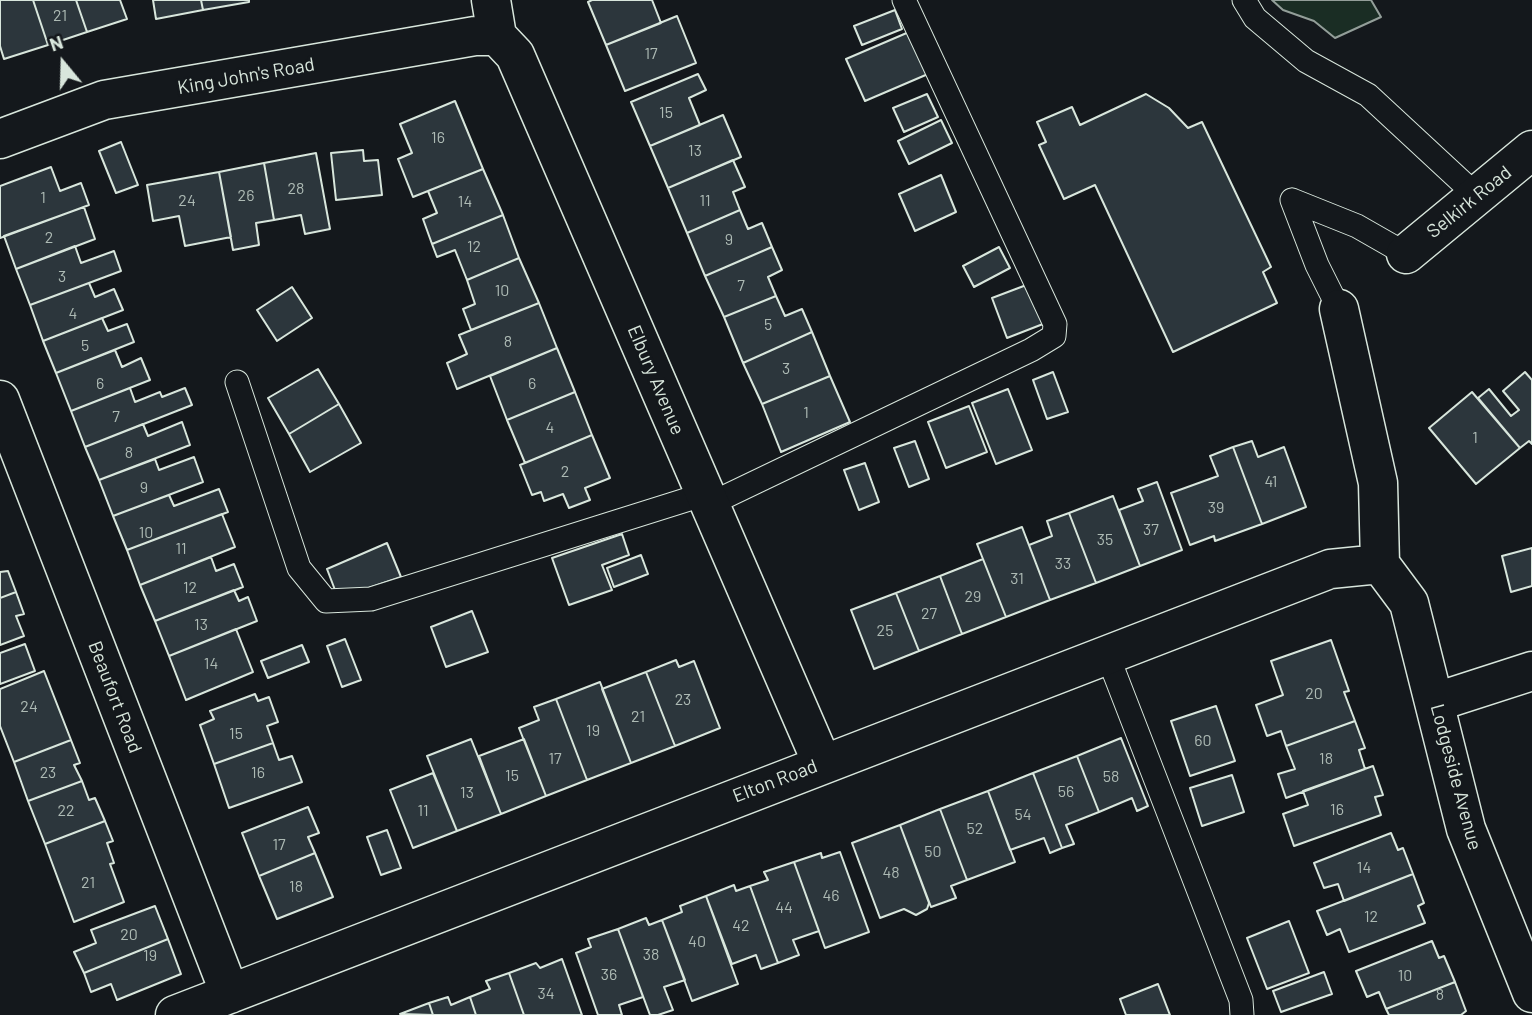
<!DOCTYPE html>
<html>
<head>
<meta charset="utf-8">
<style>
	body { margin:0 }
	#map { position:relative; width:1532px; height:1015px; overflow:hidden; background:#14181c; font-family:Barlow,sans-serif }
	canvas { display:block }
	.north { position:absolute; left:28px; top:28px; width:70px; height:70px; -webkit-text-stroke:5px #14181c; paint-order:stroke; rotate:341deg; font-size:19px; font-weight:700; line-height:28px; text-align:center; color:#d8e6dc }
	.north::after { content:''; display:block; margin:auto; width:24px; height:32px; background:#d8e6dc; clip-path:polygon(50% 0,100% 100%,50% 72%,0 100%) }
</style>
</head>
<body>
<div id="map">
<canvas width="1532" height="1015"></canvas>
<div class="north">N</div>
</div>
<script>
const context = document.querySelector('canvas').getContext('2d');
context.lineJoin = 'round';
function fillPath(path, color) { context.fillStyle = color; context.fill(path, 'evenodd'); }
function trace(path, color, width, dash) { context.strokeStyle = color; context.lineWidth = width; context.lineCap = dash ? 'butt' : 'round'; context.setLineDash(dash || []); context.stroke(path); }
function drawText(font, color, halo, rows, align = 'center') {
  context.font = font + ' Barlow,sans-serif'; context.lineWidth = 5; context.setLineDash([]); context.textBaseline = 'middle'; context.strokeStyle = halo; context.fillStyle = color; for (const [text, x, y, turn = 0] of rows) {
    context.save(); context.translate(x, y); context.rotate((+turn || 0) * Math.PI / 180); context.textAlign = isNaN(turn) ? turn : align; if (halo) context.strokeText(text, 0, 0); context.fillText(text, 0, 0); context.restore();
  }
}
const green = new Path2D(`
	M1272,0H1371L1381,17L1335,38L1314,21L1283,10Z`);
fillPath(green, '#1a2d24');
trace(green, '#939e99', 2);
const building = new Path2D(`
	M0,0H33L48,45L4,59L0,46Z
	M33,0H76L87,32L48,45Z
	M76,0H120L127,19L87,32Z
	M153,0H201L203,10L156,19Z
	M201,0H249V2L203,10Z
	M592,0H652L661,23L606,45L588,2Z
	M895,10L902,29L862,45L854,26Z
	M677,16L696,63L625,91L606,45Z
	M909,32L928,74L865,101L846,59Z
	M698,74L706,90L689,98L700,125L650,146L631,102Z
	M927,94L938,117L904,132L893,108Z
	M1146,94L1169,108L1188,128L1202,122L1271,267L1263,272L1277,303L1173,352L1095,185L1064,199L1039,145L1046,142L1037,122L1072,107L1080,125Z
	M455,101L483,169L413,197L398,159L412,153L400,124Z
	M723,115L741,157L668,188L650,146Z
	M941,120L952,143L909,164L898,141Z
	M121,142L138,185L116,193L99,151Z
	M363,150L364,161L378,160L382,195L336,200L331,153Z
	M316,153L330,229L305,234L301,215L274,220L264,163Z
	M733,160L745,187L733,192L740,210L687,233L668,188Z
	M264,163L274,220L256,223L259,245L233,250L219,172Z
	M51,167L60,191L81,183L89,205L0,238V186Z
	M483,169L503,215L432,244L423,219L437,213L428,191Z
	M219,172L231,237L185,246L179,216L153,221L147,185Z
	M941,175L956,212L915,231L899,194Z
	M84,207L95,239L16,269L4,236Z
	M740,210L748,229L762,223L772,247L705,276L687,233Z
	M503,215L519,258L467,280L455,250L437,257L432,244Z
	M75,246L81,263L114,251L121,271L30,305L16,269Z
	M772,247L782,270L768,277L776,296L724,317L705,276Z
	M999,247L1010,268L974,287L963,266Z
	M519,258L539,303L471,330L463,309L475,304L467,280Z
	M89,283L95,297L114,289L123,310L43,341L30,305Z
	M1029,284L1043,324L1007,338L992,298Z
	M292,287L312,318L277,341L257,310Z
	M776,296L785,316L802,309L812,332L743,363L724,317Z
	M539,303L557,348L457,389L447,363L467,354L459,335Z
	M102,318L108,331L127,324L134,342L56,373L43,341Z
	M812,332L830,376L762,404L743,363Z
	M557,348L575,392L507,420L490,376Z
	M115,350L122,367L141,358L150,380L71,411L56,373Z
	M318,369L339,404L289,434L268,398Z
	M1053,372L1068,412L1047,419L1033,380Z
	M1525,372L1532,380V444L1529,441L1520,448L1478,398L1489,389L1511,416L1519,410L1503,391Z
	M830,376L850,422L781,452L762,404Z
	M130,388L135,402L160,392L162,397L185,388L192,405L85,447L71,411Z
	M1008,389L1032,450L996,464L972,403Z
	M575,392L592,435L525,463L507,420Z
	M1472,392L1520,448L1476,484L1429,428Z
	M339,404L361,443L310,472L289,434Z
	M969,406L987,452L946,468L928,422Z
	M182,422L190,445L99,480L85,447L143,424L148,436Z
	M592,435L610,478L585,488L590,500L569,508L563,494L544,501L541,492L532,495L520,465Z
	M915,441L929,479L909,487L894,448Z
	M1252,441L1258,457L1284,447L1306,507L1262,524L1233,447Z
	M1233,447L1262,524L1215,541L1214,536L1190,545L1171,493L1218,476L1210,456Z
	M194,457L203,482L113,516L99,480L155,459L159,470Z
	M865,463L879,502L859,510L844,470Z
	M1157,482L1182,550L1140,566L1119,510L1143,501L1138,489Z
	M219,489L228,512L127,550L113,516L169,495L174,506Z
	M1113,496L1140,566L1096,583L1069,513Z
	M1069,513L1096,583L1050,600L1029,545L1052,536L1047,521Z
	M222,514L235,547L140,585L127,550Z
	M1022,527L1050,600L1006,617L977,544Z
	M622,534L629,555L602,565L612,590L569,605L552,558Z
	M387,543L401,577L357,592L335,590L327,569Z
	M1532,548V586L1511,592L1502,556Z
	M641,555L648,574L614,587L607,568Z
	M211,557L216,571L234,564L243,587L155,621L140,585Z
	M983,559L1006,617L962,634L940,576Z
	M8,571L16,592L0,598V572Z
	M940,576L962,634L919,651L896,593Z
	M234,590L239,601L248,597L257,621L169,656L155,621Z
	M16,592L24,614L16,616L24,636L0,645V598Z
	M896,593L919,651L874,669L851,610Z
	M472,611L488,652L446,667L431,627Z
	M236,629L253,672L186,700L169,656Z
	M345,639L361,680L342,687L327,646Z
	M1331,640L1349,691L1344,692L1355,721L1286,746L1281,731L1267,736L1256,705L1283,695L1271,661Z
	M25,644L35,671L0,684V653Z
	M302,645L309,662L268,678L261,661Z
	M676,660L679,667L694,661L720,728L675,746L646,672Z
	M44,671L71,740L14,762L0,726V689Z
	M646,672L675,746L631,763L602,689Z
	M600,682L631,763L587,780L556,699Z
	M255,694L258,701L269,697L278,722L267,726L273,743L214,764L200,725L214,719L210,711Z
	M556,699L587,780L546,796L519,728L539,720L534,707Z
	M1216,706L1235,761L1190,776L1171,721Z
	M1355,721L1365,748L1359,750L1365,769L1286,798L1278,774L1295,769L1286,746Z
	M1121,738L1148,806L1137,811L1132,798L1099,812L1077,756Z
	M471,739L501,814L457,831L427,756Z
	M524,739L546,796L501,814L479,756Z
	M71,740L80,763L74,765L82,781L28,801L14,762Z
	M273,743L279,760L292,756L302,782L229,808L214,764Z
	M1077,756L1099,812L1066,825L1074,844L1062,848L1033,773Z
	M1373,766L1383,795L1375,797L1381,815L1294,846L1283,814L1308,805L1303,791Z
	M433,773L457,831L413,848L390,790Z
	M1033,773L1062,848L1050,853L1044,838L1010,850L988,791Z
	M1232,775L1244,812L1202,826L1190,788Z
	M82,781L89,800L95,798L105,821L45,844L28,801Z
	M988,791L1015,862L967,880L940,809Z
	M308,807L319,833L308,837L315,853L259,876L242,833Z
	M940,809L967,880L951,886L956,898L931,907L900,825Z
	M105,821L113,841L107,843L114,863L110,864L124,902L74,922L45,844Z
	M900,825L929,903L927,909L916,915L904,909L880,918L852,843Z
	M387,830L401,868L381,875L367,837Z
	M1391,833L1398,850L1403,848L1413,874L1344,901L1338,884L1324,888L1314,863Z
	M840,852L869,932L825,948L794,862L821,853L822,858Z
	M315,853L333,897L277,919L259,876Z
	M794,862L819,931L793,940L799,955L778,963L750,886L768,880L764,872Z
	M1413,874L1424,903L1418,906L1425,923L1349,952L1340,929L1327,935L1317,911Z
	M734,885L736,891L750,886L778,963L761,969L756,955L732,964L706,896Z
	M706,896L738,984L692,1001L662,920L682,912L680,906Z
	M155,906L168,939L84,973L74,952L96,943L91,930Z
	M646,918L649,925L662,920L685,980L664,987L673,1010L658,1015H650L618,929Z
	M1289,921L1309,973L1267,989L1247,938Z
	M618,929L643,997L619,1005L622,1015H598L576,953L591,947L588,939Z
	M168,939L181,974L117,1000L111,984L91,992L84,973Z
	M1432,941L1439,958L1444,956L1455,982L1386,1009L1379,992L1367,997L1356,971Z
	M562,959L582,1015H524L509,973L536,963L540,968Z
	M1324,972L1332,994L1281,1012L1273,991Z
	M509,973L524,1015H476L470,997L490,989L486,981Z
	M1455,982L1466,1011L1461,1015H1389L1386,1009Z
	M1158,984L1170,1015H1126L1120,999Z
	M448,997L451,1005L470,997L476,1015H433L429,1003Z
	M429,1003L433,1015L400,1014Z`);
fillPath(building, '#2c363c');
trace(building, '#d8e6dc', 2);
const lane = new Path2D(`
	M1244,0L1255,18L1306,61L1368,95L1477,196
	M1292,200L1357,226L1406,254
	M1292,200L1317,265L1339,309
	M237,382L299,568L326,601L371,599L705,494
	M710,504L1031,350L1054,336L1055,324L904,0
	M1107,654L1241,1000L1242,1015`);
const street = new Path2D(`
	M491,0L497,36L515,55L822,763
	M0,139L104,100L475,36H497
	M1406,254L1532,150
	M1339,309L1378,483L1380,564
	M0,400L230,994
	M1380,564L1409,603L1466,829L1532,993
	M1436,702L1532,671
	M175,1015L1330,569L1380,564`);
trace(lane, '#d8e6dc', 25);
trace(street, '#d8e6dc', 41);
trace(lane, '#14181c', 23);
trace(street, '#14181c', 38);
drawText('16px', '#adbab4', null, [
	["21",60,16],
	["17",651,54],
	["15",666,113],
	["16",438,138],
	["13",695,151],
	["28",296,189],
	["26",246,196],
	["1",43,198],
	["24",187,201],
	["11",705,201],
	["14",465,202],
	["2",49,238],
	["9",729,240],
	["12",474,247],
	["3",62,277],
	["7",741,286],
	["10",502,291],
	["4",73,314],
	["5",768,325],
	["8",508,342],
	["5",85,346],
	["3",786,369],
	["6",100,384],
	["6",532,384],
	["1",806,413],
	["7",116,417],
	["4",550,428],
	["1",1475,438],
	["8",129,453],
	["2",565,472],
	["41",1271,482],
	["9",144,488],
	["39",1216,508],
	["37",1151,530],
	["10",146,533],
	["35",1105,540],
	["11",181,549],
	["33",1063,564],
	["31",1017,579],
	["12",190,588],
	["29",973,597],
	["27",929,614],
	["13",201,625],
	["25",885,631],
	["14",211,664],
	["20",1314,694],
	["23",683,700],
	["24",29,707],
	["21",638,717],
	["19",593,731],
	["15",236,734],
	["60",1203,741],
	["17",555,759],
	["18",1326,759],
	["23",48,773],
	["16",258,773],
	["15",512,776],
	["58",1111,777],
	["56",1066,792],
	["13",467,793],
	["16",1337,810],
	["22",66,811],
	["11",423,811],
	["54",1023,815],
	["52",975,829],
	["17",279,845],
	["50",933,852],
	["14",1364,868],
	["48",891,873],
	["21",88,883],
	["18",296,887],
	["46",831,896],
	["44",784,908],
	["12",1371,917],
	["42",741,926],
	["20",129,935],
	["40",697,942],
	["38",651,955],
	["19",150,956],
	["36",609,975],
	["10",1405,976],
	["34",546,994],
	["8",1440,995]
]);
drawText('19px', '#d8e6dc', '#14181c', [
	["King John's Road",246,76,-10],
	["Selkirk Road",1469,202,-39],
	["Elbury Avenue",656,380,67],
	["Beaufort Road",115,697,69],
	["Lodgeside Avenue",1456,777,75],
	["Elton Road",775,781,-21]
]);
</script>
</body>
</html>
